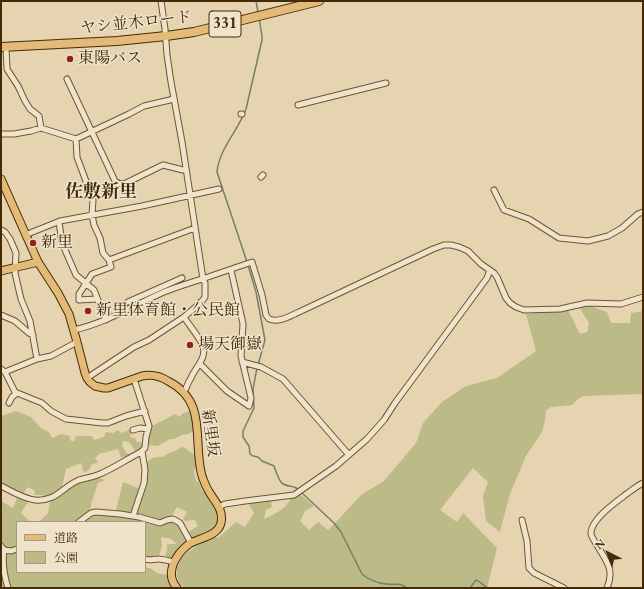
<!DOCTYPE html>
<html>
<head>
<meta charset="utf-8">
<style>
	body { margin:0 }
	#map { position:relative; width:644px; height:589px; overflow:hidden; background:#e6d4b0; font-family:"EB Garamond","Noto Serif JP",serif }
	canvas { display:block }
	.frame { position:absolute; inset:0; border:2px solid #432b08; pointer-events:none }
	.legend { position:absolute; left:16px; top:521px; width:130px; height:52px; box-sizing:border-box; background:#efe3cc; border:1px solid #aa997e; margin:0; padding:5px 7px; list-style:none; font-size:12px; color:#432b08 }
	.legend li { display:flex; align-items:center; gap:8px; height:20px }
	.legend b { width:20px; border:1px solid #aa997e }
	.north { position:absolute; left:588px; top:533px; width:40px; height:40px; -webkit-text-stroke:3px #efe3cc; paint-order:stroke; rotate:318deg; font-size:11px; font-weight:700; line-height:16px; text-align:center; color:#432b08 }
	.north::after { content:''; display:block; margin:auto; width:14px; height:18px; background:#432b08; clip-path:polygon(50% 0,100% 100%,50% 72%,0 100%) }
</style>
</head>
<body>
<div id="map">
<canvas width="644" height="589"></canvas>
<div class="frame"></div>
<ul class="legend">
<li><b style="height:5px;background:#e3ba78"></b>道路</li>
<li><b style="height:11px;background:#bcbb87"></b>公園</li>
</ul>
<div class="north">N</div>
</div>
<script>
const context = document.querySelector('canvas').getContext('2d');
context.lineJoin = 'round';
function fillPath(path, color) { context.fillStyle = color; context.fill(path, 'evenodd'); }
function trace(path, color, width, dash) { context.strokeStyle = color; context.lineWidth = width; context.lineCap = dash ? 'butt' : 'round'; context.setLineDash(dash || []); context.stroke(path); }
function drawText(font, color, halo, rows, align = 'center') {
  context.font = font + ' "EB Garamond","Noto Serif JP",serif'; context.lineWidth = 3; context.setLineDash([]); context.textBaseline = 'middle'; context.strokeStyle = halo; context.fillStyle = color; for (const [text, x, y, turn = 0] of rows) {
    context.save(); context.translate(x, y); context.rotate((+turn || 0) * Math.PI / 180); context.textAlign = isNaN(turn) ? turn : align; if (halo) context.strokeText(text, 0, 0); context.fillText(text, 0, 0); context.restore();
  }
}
fillPath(new Path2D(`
	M587,305L607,312L611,323H630L631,313L643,311V394L584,396L578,399L572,405L551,407L546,411L545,420L542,432L526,456L510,494L500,532L486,521L483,496L488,482L473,468L440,510L457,522L463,513L497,548L487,588H185C178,583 176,578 177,569C178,567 178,565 179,563C184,551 202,543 214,537L218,538L236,522L245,527L254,513L248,503L271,500L272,507L266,510L264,519C275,514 286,509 291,498L300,494L314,506L305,511L300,521L309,530L318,522L328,530L336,522L361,495L384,481L416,443L423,423L442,402L466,386L497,378L536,351L526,314L568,310L580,334L587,332L589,323L579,307Z
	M16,411L31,417L41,428L49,432L52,438L61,434L69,436L71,441H74L76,436H92L94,440L104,437L106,432L113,433L118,430L121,433L129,430L132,431L130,437L135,438L137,442H143L144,446L136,452L129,442L123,441L122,446L126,452L129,455L121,458L118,449L99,454L95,458L98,462L91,465L90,469L84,473L81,463L66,469L61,491L56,494L45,497L42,495H34L35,491L28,487L23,494L1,484V416Z
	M189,411C194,416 194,425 194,431L188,434L182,435L174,439H170L158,446L149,445C147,438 150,432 152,426L175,414L180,417L182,414Z
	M183,447C188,449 190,453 196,455L197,464L194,471L196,481L199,482L202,491L207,493L217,509L219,522L216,527L213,530L190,540L186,533L198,526L195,520L185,521L183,519L187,512L177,507L171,517L161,521L135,515L146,463C152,458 155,456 163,457L167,454Z
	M94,477L105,480L98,483L92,501L90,511L77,522H39L48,513L50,502L67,489L72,488L80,481Z
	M123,482L141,489L133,514L116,510Z
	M18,496L29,500L21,513L31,522H17V548L11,550L5,548L1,543V501L13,508Z
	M96,514L119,515L138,519L153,524L160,525L173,520L178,525L187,543L179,548L173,558L167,557L165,555L167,551V545L168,544H175L176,543L171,539L161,537L162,546L159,556L154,555L152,557H147L145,560V522H82L91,515Z
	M17,550V572H145V564L147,568H150L157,573L168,575V581L171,588H1V581L7,577L5,559L6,551Z`), '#bcbb87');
trace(new Path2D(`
	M256,1L258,12
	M247,262L217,172C219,149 238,131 246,109L262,40V36L259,18
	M248,265L256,292L265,340L258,365
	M257,368L253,389L254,408L243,431V437L249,446L250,454L253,456L258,457L262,461L274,466C276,471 278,478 281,482C285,488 293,484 299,490
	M302,493L334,523L341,532L362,574C369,580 376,583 386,584C395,585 400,582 407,588
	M470,588L476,580C482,582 483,586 488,588`), '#758067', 1.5);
const minor = new Path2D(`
	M6,47L7,69L18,86L25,101L30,109L39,116L41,128
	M67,79L115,181C118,184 120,184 124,184L163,165L183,170L186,169
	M298,105L386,83
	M241,114H242
	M1,134H14L31,131L41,128L76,139L129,114L144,106L170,100L174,98
	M76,139L77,157L93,200L92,215L94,225L100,238L103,253L109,260L111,267L92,274L79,294V300L97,299
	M261,177L263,175
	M494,190L504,210L529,219L559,238L588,241L608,236L622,228L638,214L643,212
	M59,222L62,243L76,275L94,290L106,320
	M1,230L5,232L10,239L16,253L15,273L21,299L30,321L37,359L51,356L77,342
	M25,235L60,221L142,206L219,189
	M109,260L195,228
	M128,302L182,278
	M1,315L15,321L29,333L33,335
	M184,317C189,325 200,338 203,346C207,358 195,368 191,378C188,382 187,387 184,392
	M74,330C106,323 134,305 164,292C179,286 193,282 208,277C223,272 237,267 252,262L262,295L266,315L269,319C279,323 290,316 299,312L433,249L444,245H451L459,247L468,251L481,264L494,273L497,277L506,298L510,303L516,307L524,310L560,309L587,303L621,304L643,297
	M242,362L261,367L283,379L349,455
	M200,364L227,391L249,406L251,398L241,356L243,324L231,270
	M1,369L5,372L15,392L42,403L51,411L66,419L102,423H108L126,416L145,411
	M5,372L37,359
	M87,378L134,347L149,340L184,317L197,306L202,301L205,297V283L203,279L182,142L171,82L167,55L165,29L161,1
	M9,403L12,397L17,393
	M133,430L140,428L148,429
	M1,486C11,491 24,499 35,500C56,502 62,487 79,480C86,478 93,477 100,474C114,468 127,459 141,452L145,448L146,437L149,426L134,379
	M219,507L225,504L245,501L294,495L336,466L367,439L384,420L395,403L487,278L490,270
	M133,516L144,483L145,470L142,451
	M522,520L527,541L529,568L534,573L564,588
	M79,522L91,513L96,512L120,514L139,517L160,523L167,520L173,519L180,523L191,543
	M1,546L4,550L11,551L17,549
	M4,550C2,563 4,575 8,588
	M145,559C150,561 153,559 158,559C163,559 169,561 174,562
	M607,588C615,569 606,561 597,545C595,542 592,538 591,534C590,520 615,503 625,495C631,491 637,486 643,483`);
const major = new Path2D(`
	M1,179L38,262L58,293L69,314L77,342L85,373L87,378L90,382L95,386L104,388H108L142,376C151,374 160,376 168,381C209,402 192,441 202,476C204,481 205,485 208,490C214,501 224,509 221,523C218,536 199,538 189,544C176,554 164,573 177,588
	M1,271L38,262`);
const highway = new Path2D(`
	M1,47L117,41L166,36L194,32L319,1`);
trace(minor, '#6c5532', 7);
trace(major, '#432b08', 9);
trace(highway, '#432b08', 10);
trace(minor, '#efe3cc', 5);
trace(major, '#e3ba78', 7);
trace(highway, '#e3ba78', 8);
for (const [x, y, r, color] of [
	[70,59,4,"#8f2418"],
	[33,243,4,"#8f2418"],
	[88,311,4,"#8f2418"],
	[190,345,4,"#8f2418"]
]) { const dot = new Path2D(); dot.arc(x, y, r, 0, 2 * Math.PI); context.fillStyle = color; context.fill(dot); trace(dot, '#efe3cc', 1.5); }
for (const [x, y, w] of [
	[225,24,32]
]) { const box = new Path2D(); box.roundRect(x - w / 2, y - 13, w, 26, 3); context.fillStyle = '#efe3cc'; context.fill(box); trace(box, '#432b08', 1); }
drawText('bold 15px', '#432b08', null, [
	["331",225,24]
]);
drawText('16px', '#432b08', '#efe3cc', [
	["ヤシ並木ロード",136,23,-6],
	["新里坂",210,433,82]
]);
drawText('16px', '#432b08', '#efe3cc', [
	["東陽バス",78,59],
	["新里",41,243],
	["新里体育館・公民館",96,311],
	["場天御嶽",198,345]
], 'left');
drawText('bold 18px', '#432b08', '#efe3cc', [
	["佐敷新里",101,192]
]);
</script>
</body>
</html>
